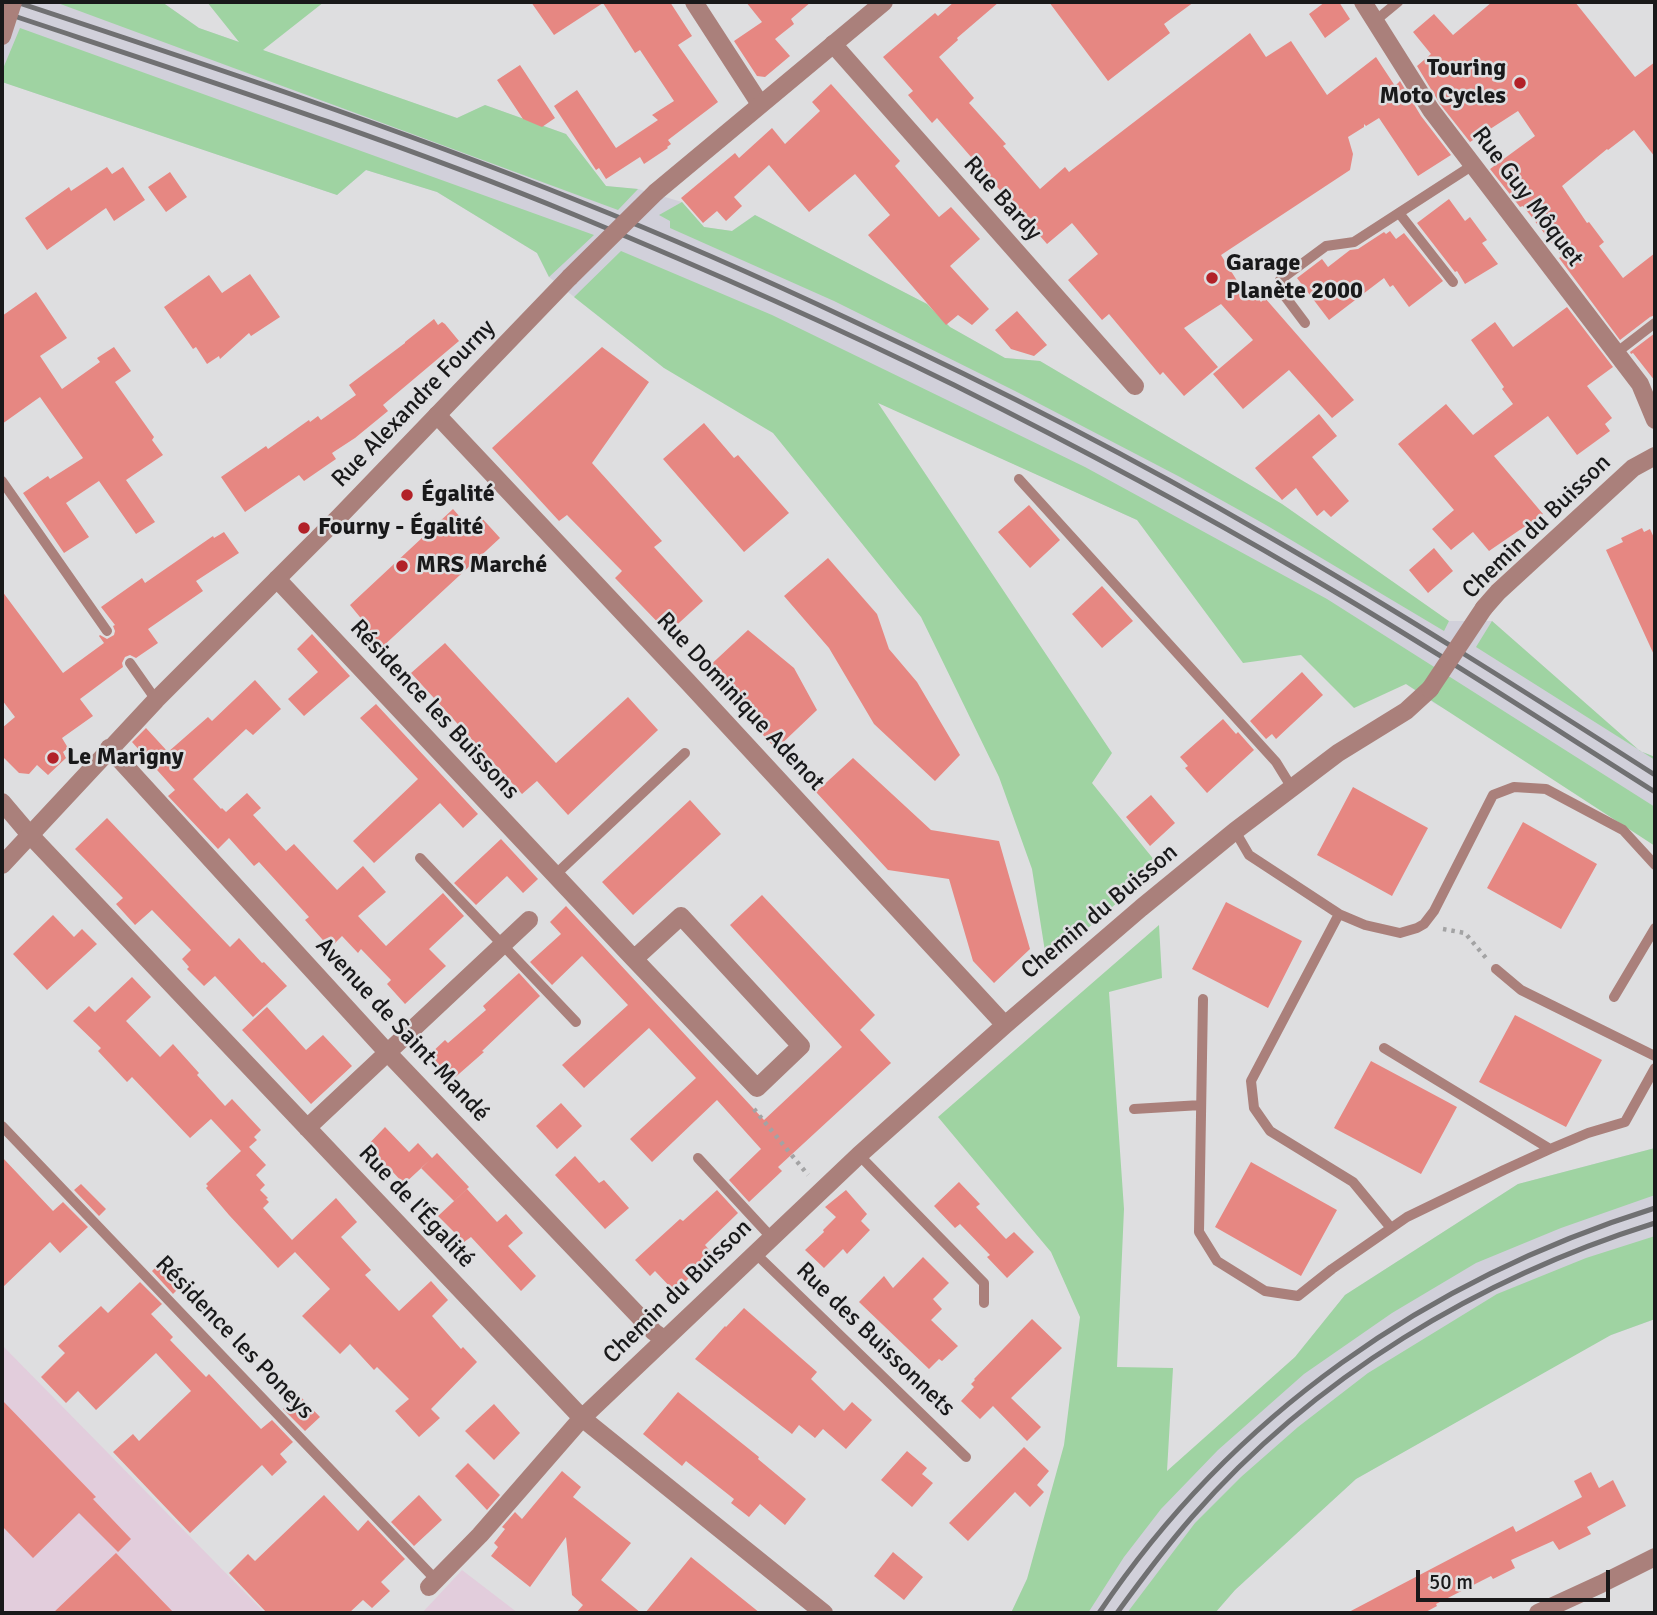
<!DOCTYPE html>
<html>
<head>
<meta charset="utf-8">
<style>
	body { margin:0 }
	#map { position:relative; width:1657px; height:1615px; overflow:hidden; background:#dedee0; font-family:Signika,sans-serif }
	canvas { display:block }
	.frame { position:absolute; inset:0; border:4px solid #19191a; pointer-events:none }
	.scale { position:absolute; left:1416px; top:1570px; width:194px; height:32px; box-sizing:border-box; border:4px solid #19191a; border-top:0; padding-left:9px; font-size:21px; line-height:24px; white-space:nowrap; color:#19191a; -webkit-text-stroke:5px #dedee0; paint-order:stroke }
</style>
</head>
<body>
<div id="map">
<canvas width="1657" height="1615"></canvas>
<div class="frame"></div>
<div class="scale">50 m</div>
</div>
<script>
const context = document.querySelector('canvas').getContext('2d');
context.lineJoin = 'round';
function fillPath(path, color) { context.fillStyle = color; context.fill(path, 'evenodd'); }
function trace(path, color, width, dash) { context.strokeStyle = color; context.lineWidth = width; context.lineCap = dash ? 'butt' : 'round'; context.setLineDash(dash || []); context.stroke(path); }
function drawText(font, color, halo, rows, align = 'center') {
  context.font = font + ' Signika,sans-serif'; context.lineWidth = 5; context.setLineDash([]); context.textBaseline = 'middle'; context.strokeStyle = halo; context.fillStyle = color; for (const [text, x, y, turn = 0] of rows) {
    context.save(); context.translate(x, y); context.rotate((+turn || 0) * Math.PI / 180); context.textAlign = isNaN(turn) ? turn : align; if (halo) context.strokeText(text, 0, 0); context.fillText(text, 0, 0); context.restore();
  }
}
fillPath(new Path2D(`
	M2,2H162L199,28L457,118L485,105L566,134L606,186L638,189L682,202L704,227L732,231L755,215L927,304L950,327L1005,358L1040,361L1282,504L1448,621H1492L1640,751L1655,757V828L1434,703L1282,600L1137,520L886,406L683,323L664,368L549,277L537,253L437,192L366,170L337,195L2,82Z
	M1655,1148V1319L1606,1337L1356,1479L1235,1590L1215,1613H1011L1027,1579L1167,1472L1295,1357L1345,1295L1518,1184Z`), '#d1d0da');
fillPath(new Path2D(`
	M2,1345L265,1613H2Z
	M462,1570L518,1613H422Z`), '#e2cddc');
fillPath(new Path2D(`
	M55,2H162L199,28L239,42L207,2H324L263,50L457,118L485,105L566,134L606,186L638,189L618,210Z
	M20,28L594,235L549,277L537,253L437,192L366,170L337,195L2,82V71Z
	M682,202L704,227L732,231L755,215L927,304L950,327L1005,358L1040,361L1282,504L1449,621L1444,631L1266,525L1180,477L1015,391L834,301L670,228V221L659,215Z
	M621,251L772,315L1085,467L1327,599L1655,807V846L1406,684L1354,708L1301,655L1243,663L1137,520L878,403L1112,753L1092,783L1159,866L1047,964L1032,869L999,777L921,617L773,433L664,368L574,297Z
	M1492,621L1640,751L1655,757V760L1476,647Z
	M1159,925L1162,978L1109,992L1124,1209L1117,1367L1173,1368L1167,1471L1295,1357L1345,1295L1518,1184L1655,1148V1195L1561,1228L1476,1263L1392,1313L1304,1374L1218,1450L1161,1509L1124,1557L1088,1613H1011L1027,1579L1064,1445L1080,1317L1051,1252L938,1117Z
	M1655,1236V1319L1611,1335L1356,1479L1235,1590L1215,1613H1127L1195,1523L1241,1477L1298,1427L1368,1373L1497,1294L1586,1258Z`), '#9fd3a2');
fillPath(new Path2D(`
	M531,2H670L692,36L678,45L718,102L668,140L671,144L667,147L668,148L644,164L640,157L606,179L599,168L596,170L554,106L577,90L616,148L658,120L652,115L674,101L640,50L635,53L603,3L554,35Z
	M746,2H811L791,19L794,24L775,39L790,56L765,77L757,76L734,41L762,22Z
	M954,2H999L957,38L958,40L939,57L974,98L969,103L1006,144L1003,146L1040,189L1065,167L1069,172L1250,33L1266,57L1291,41L1327,95L1376,57L1395,86L1400,81L1421,116L1451,155L1418,176L1379,118L1366,126L1364,124V127L1348,137L1353,154L1350,170L1221,255L1249,300L1255,295L1261,302L1265,298L1354,400L1332,418L1289,370L1243,409L1213,374L1253,340L1221,304L1184,328L1218,367L1184,396L1163,372L1160,375L1109,314L1102,320L1068,280L1098,254L1072,223L1047,244L937,118L932,123L908,95L913,91L883,57L935,13L938,16Z
	M1049,2H1194L1164,24L1170,33L1108,81Z
	M1325,2H1339L1350,19L1325,38L1309,14Z
	M1492,2H1575L1635,77L1655,62V157L1634,130L1608,150L1607,149L1562,186L1587,223L1589,222L1604,242L1599,246L1623,278L1655,253V315L1650,317L1620,340L1559,258L1562,256L1523,206L1520,207L1490,169L1535,136L1518,111L1470,142L1440,104L1417,66L1431,54L1413,32L1434,14L1453,35Z
	M520,65L555,118L542,127L523,119L497,80Z
	M831,84L900,161L895,166L939,217L951,207L980,239L950,266L989,309L972,325L958,315L946,325L868,235L890,215L855,174L809,212L769,165L734,197L742,206L726,221L717,211L703,223L681,198L735,153L739,158L772,128L785,144L820,111L812,102Z
	M107,167L112,174L123,167L145,200L114,221L106,208L47,250L25,218L69,187L71,191Z
	M170,172L187,197L166,212L148,187Z
	M1449,199L1465,221L1470,217L1487,240L1482,243L1498,264L1465,284L1457,271L1455,272L1417,223Z
	M1390,231L1396,239L1404,233L1443,281L1409,307L1393,285L1390,287L1384,278L1329,320L1297,278L1322,259L1328,267L1350,250L1358,249L1384,232L1386,234Z
	M250,274L280,317L251,336L249,333L220,359L219,356L207,364L196,347L193,349L164,307L209,275L222,293Z
	M36,292L67,338L40,356L62,389L100,362L97,358L114,347L131,371L115,382L154,437L152,440L163,455L126,480L155,522L136,534L99,481L66,503L89,537L64,553L23,493L48,476L50,479L83,458L40,397L2,424V316Z
	M1567,307L1613,367L1587,386L1612,418L1605,424L1610,431L1577,455L1548,416L1494,456L1543,514L1489,551L1473,532L1451,550L1432,529L1454,510L1398,444L1446,404L1473,435L1513,404L1502,389L1504,387L1471,340L1495,322L1513,347Z
	M1017,311L1047,345L1034,356L1011,349L995,330Z
	M434,319L438,325L442,322L445,324L459,341L383,405L388,411L355,438L332,453L336,459L304,481L299,475L245,512L221,477L266,446L268,449L309,420L310,422L318,416L321,420L356,395L349,385L405,343V342Z
	M1655,333V381L1633,353L1631,354L1630,352Z
	M602,347L649,382L592,463L662,541L654,547L703,601L668,633L615,578L622,571L567,515L559,521L492,448Z
	M1319,414L1337,436L1312,457L1349,501L1331,517L1324,510L1317,516L1296,488L1282,500L1255,468Z
	M704,423L734,458L738,455L789,513L744,552L663,459Z
	M1029,505L1060,540L1030,568L998,532Z
	M453,509L468,526L480,516L500,538L380,649L360,626L364,622L350,605Z
	M1642,528L1644,532L1650,529L1655,540V657L1606,550L1623,542L1621,538Z
	M224,532L239,553L196,581L203,591L148,629L158,643L136,658L130,655L125,657L122,663L123,667L80,699L93,716L62,738L68,748L63,752L66,758L48,775L37,765L29,774L19,773L2,756V728L15,717L2,700V591L63,673L104,643L99,636L100,635L107,639L114,635L115,631L113,626L115,625L101,607L142,578L145,583L213,536L214,538Z
	M1434,548L1453,571L1428,593L1409,570Z
	M828,558L877,614L889,649L917,682L960,755L935,781L874,724L829,648L784,596Z
	M1102,586L1133,621L1102,648L1072,614Z
	M748,630L794,668L817,710L776,749L704,671Z
	M312,634L350,676L304,716L288,699L318,672L297,649Z
	M445,643L556,763L628,697L658,730L568,815L537,781L522,794L411,673Z
	M1302,672L1323,695L1276,739L1272,734L1266,739L1250,721Z
	M255,680L281,709L253,735L246,729L193,779L221,809L222,808L226,812L247,793L261,808L253,815L286,851L294,844L337,890L363,866L386,892L358,916L386,946L443,893L464,916L429,949L446,966L405,1004L387,984L391,980L361,949L358,953L342,936L330,948L305,920L309,917L259,862L254,866L229,838L218,849L168,796L175,790L132,742L146,728L168,752L208,717L212,721Z
	M376,704L478,814L463,828L440,803L374,863L353,841L418,779L360,718Z
	M1223,719L1236,734L1238,732L1254,750L1207,793L1185,768L1188,766L1180,757Z
	M853,758L931,830L999,841L1030,949L994,983L973,961L949,879L888,870L816,792Z
	M1353,787L1428,828L1392,896L1317,855Z
	M1151,795L1175,823L1150,846L1126,817Z
	M690,800L721,834L633,915L602,882Z
	M107,818L230,947L239,938L262,963L264,962L287,986L253,1017L215,976L204,986L187,969L189,967L182,959L191,950L152,910L135,925L116,904L123,898L75,849Z
	M1523,822L1597,864L1561,929L1487,888Z
	M501,839L538,879L523,893L507,876L476,905L454,883Z
	M762,895L875,1015L860,1030L891,1063L778,1167L782,1171L749,1202L729,1180L761,1149L717,1100L652,1162L630,1139L696,1078L649,1028L584,1088L562,1065L628,1005L582,956L552,985L530,962L561,934L550,922L566,906L764,1120L842,1047L730,925Z
	M1226,902L1302,941L1268,1008L1192,969Z
	M53,915L74,937L82,929L97,944L47,990L13,954Z
	M519,973L540,996L482,1051L484,1052L452,1080L428,1056L445,1040L448,1043L486,1010L483,1006Z
	M132,977L151,997L126,1021L160,1057L173,1044L199,1073L197,1075L225,1106L232,1099L261,1130L254,1137L257,1140L249,1147L266,1165L256,1175L265,1185L260,1190L268,1198L266,1199L269,1202L263,1208L292,1240L336,1198L357,1222L341,1237L371,1270L365,1275L399,1311L431,1281L448,1300L432,1316L461,1349L463,1347L477,1362L431,1409L440,1418L419,1437L395,1411L409,1399L377,1367L374,1370L350,1344L340,1354L302,1316L330,1289L295,1252L278,1268L229,1215L206,1188L208,1186L206,1184L241,1151L211,1119L190,1138L132,1077L127,1082L98,1051L101,1048L73,1021L89,1006L95,1012Z
	M267,1007L306,1050L323,1035L352,1066L311,1104L242,1030Z
	M1515,1015L1602,1060L1566,1127L1479,1082Z
	M1371,1061L1457,1107L1421,1174L1334,1128Z
	M561,1103L582,1126L557,1149L536,1126Z
	M385,1127L409,1152L418,1143L432,1158L437,1153L469,1187L454,1201L421,1168L430,1160L404,1184L391,1170L385,1176L361,1152Z
	M575,1156L599,1183L604,1180L629,1208L605,1229L555,1175Z
	M2,1157L53,1211L63,1202L88,1227L60,1253L50,1242L2,1288Z
	M1251,1162L1337,1210L1301,1276L1215,1227Z
	M959,1182L980,1204L976,1207L1006,1239L1014,1232L1034,1252L1007,1278L987,1257L990,1255L960,1224L955,1228L934,1206Z
	M81,1184L106,1209L99,1216L74,1190Z
	M467,1189L497,1222L506,1214L523,1233L508,1246L536,1276L521,1291L471,1237L464,1242L438,1216Z
	M717,1190L738,1213L705,1245L712,1253L689,1274L691,1276L675,1292L655,1271L650,1276L635,1260L680,1219L683,1221Z
	M846,1190L867,1214L861,1221L870,1230L847,1254L843,1249L824,1268L805,1250L824,1232L823,1230L836,1217L825,1207Z
	M923,1257L949,1283L933,1299L942,1309L931,1320L958,1346L942,1361L939,1359L929,1369L859,1302L884,1276L893,1288Z
	M160,1263L181,1286L173,1294L152,1271Z
	M140,1282L162,1304L151,1314L173,1337L170,1340L206,1377L209,1374L261,1429L272,1420L293,1442L280,1454L287,1462L272,1476L262,1465L190,1533L113,1452L133,1434L139,1441L191,1391L156,1353L96,1410L78,1391L66,1403L41,1377L65,1353L58,1346L101,1306L108,1313Z
	M744,1308L817,1372L811,1379L844,1411L852,1402L872,1420L846,1449L823,1429L815,1438L799,1425L792,1434L695,1359L725,1326L726,1327Z
	M1032,1319L1062,1348L1011,1398L1041,1427L1027,1441L993,1406L980,1419L961,1401L974,1387L971,1384L975,1380L974,1379Z
	M678,1392L759,1457L758,1459L806,1499L785,1525L760,1504L749,1517L731,1503L734,1499L686,1461L682,1466L643,1434Z
	M298,1394L320,1417L305,1431L283,1409Z
	M2,1400L96,1497L93,1499L131,1539L118,1552L79,1513L33,1558L2,1526Z
	M494,1404L520,1433L494,1460L465,1431Z
	M1024,1447L1049,1471L1037,1485L1044,1492L1030,1507L1015,1492L968,1541L949,1523Z
	M907,1451L927,1468L922,1474L933,1483L912,1507L881,1480Z
	M468,1463L500,1495L487,1510L455,1476Z
	M562,1471L581,1487L573,1497L631,1543L601,1580L641,1613H576L583,1605L572,1595L566,1537L530,1587L491,1556L498,1547L494,1543L505,1529L502,1527L515,1512L522,1519Z
	M1591,1472L1599,1488L1613,1480L1626,1506L1587,1527L1591,1534L1559,1550L1553,1541L1511,1560L1515,1568L1493,1579L1491,1576L1436,1604L1437,1606L1424,1613H1347L1513,1526L1516,1532L1582,1497L1574,1481Z
	M324,1495L358,1531L368,1520L405,1559L381,1582L390,1591L372,1608L363,1600L349,1613H267L229,1573L248,1554L255,1561Z
	M419,1495L442,1520L414,1546L391,1522Z
	M893,1552L923,1577L904,1600L874,1576Z
	M116,1553L174,1613H53Z
	M691,1557L729,1588L760,1613H645Z`), '#e68782');
trace(new Path2D(`
	M1443,929L1465,933L1486,958
	M754,1109L808,1175`), '#a3a3a4', 4.5, [3.5, 5]);
trace(new Path2D(`
	M1375,21L1398,2
	M1399,213L1453,282
	M1305,323L1281,291L1280,280L1326,246L1354,242L1473,165
	M1616,353L1655,323
	M1019,479L1276,762L1292,788
	M2,481L107,631
	M130,663L156,700
	M1235,831L1249,855L1339,914L1365,925L1400,933L1417,928L1424,924L1434,911L1493,795L1514,787L1546,789L1623,830L1655,865
	M420,858L576,1022
	M555,875L685,753
	M1339,914L1251,1081L1254,1108L1270,1131L1353,1182L1391,1228
	M1496,969L1521,990L1655,1056
	M1614,997L1655,928
	M1203,999L1199,1232L1217,1261L1265,1291L1298,1296L1332,1269L1407,1217L1504,1170L1550,1149L1588,1133L1625,1122L1655,1068
	M1384,1048L1550,1149
	M1134,1109L1201,1105
	M2,1126L436,1580
	M859,1155L984,1283V1303
	M698,1158L771,1237
	M755,1253L966,1457`), '#aa807b', 10);
trace(new Path2D(`
	M694,2L760,104
	M1363,2L1431,110L1640,384L1655,420
	M833,44L1135,386
	M437,415L688,682L1005,1025
	M277,579L634,959
	M1484,608L1498,592L1633,468L1655,456
	M109,748L387,1052L654,1332L664,1339
	M2,802L30,835L582,1418L824,1613
	M681,916L801,1046L757,1088L634,959Z
	M307,1128L529,920
	M429,1587L480,1535L582,1418L859,1155L1005,1025L1141,908L1235,831L1338,753L1406,711L1430,689
	M1538,1613L1601,1584L1655,1557`), '#aa807b', 18);
trace(new Path2D(`
	M656,192L884,2
	M2,865L156,700L340,516L570,277`), '#aa807b', 18);
trace(new Path2D(`
	M16,2C204,64 392,126 576,200C669,237 762,278 853,321C993,386 1132,457 1266,535C1398,611 1527,693 1655,775
	M2,12C194,76 388,138 575,215C703,268 830,324 954,385C1072,444 1189,506 1303,573C1422,642 1538,718 1655,792
	M1099,1613C1233,1414 1428,1279 1655,1208
	M1117,1613C1141,1580 1165,1548 1192,1517C1314,1377 1479,1278 1655,1223`), '#707072', 5);
trace(new Path2D(`
	M2,36L13,2
	M1430,689L1484,608`), '#aa807b', 18);
trace(new Path2D(`
	M570,277L656,192`), '#aa807b', 18);
for (const [x, y, r, color] of [
	[1520,83,7,"#b22128"],
	[1212,278,7,"#b22128"],
	[407,495,7,"#b22128"],
	[304,528,7,"#b22128"],
	[402,566,7,"#b22128"],
	[53,758,7,"#b22128"]
]) { const dot = new Path2D(); dot.arc(x, y, r, 0, 2 * Math.PI); context.fillStyle = color; context.fill(dot); trace(dot, '#dedee0', 2.5); }
drawText('bold 24px', '#19191a', '#dedee0', [
	["Touring",1506,69,"right"],
	["Moto Cycles",1506,97,"right"],
	["Garage",1226,264],
	["Planète 2000",1226,292],
	["Égalité",421,495],
	["Fourny - Égalité",318,528],
	["MRS Marché",416,566],
	["Le Marigny",67,758]
], 'left');
drawText('24px', '#19191a', '#dedee0', [
	["Rue Guy Môquet",1527,197,53],
	["Rue Bardy",1002,199,48],
	["Rue Alexandre Fourny",414,404,-46],
	["Chemin du Buisson",1537,527,-44],
	["Rue Dominique Adenot",740,702,47],
	["Résidence les Buissons",434,710,47],
	["Chemin du Buisson",1100,912,-40],
	["Avenue de Saint-Mandé",402,1030,47],
	["Rue de l'Égalité",416,1207,47],
	["Chemin du Buisson",678,1292,-44],
	["Résidence les Poneys",234,1338,46],
	["Rue des Buissonnets",875,1340,44]
]);
</script>
</body>
</html>
